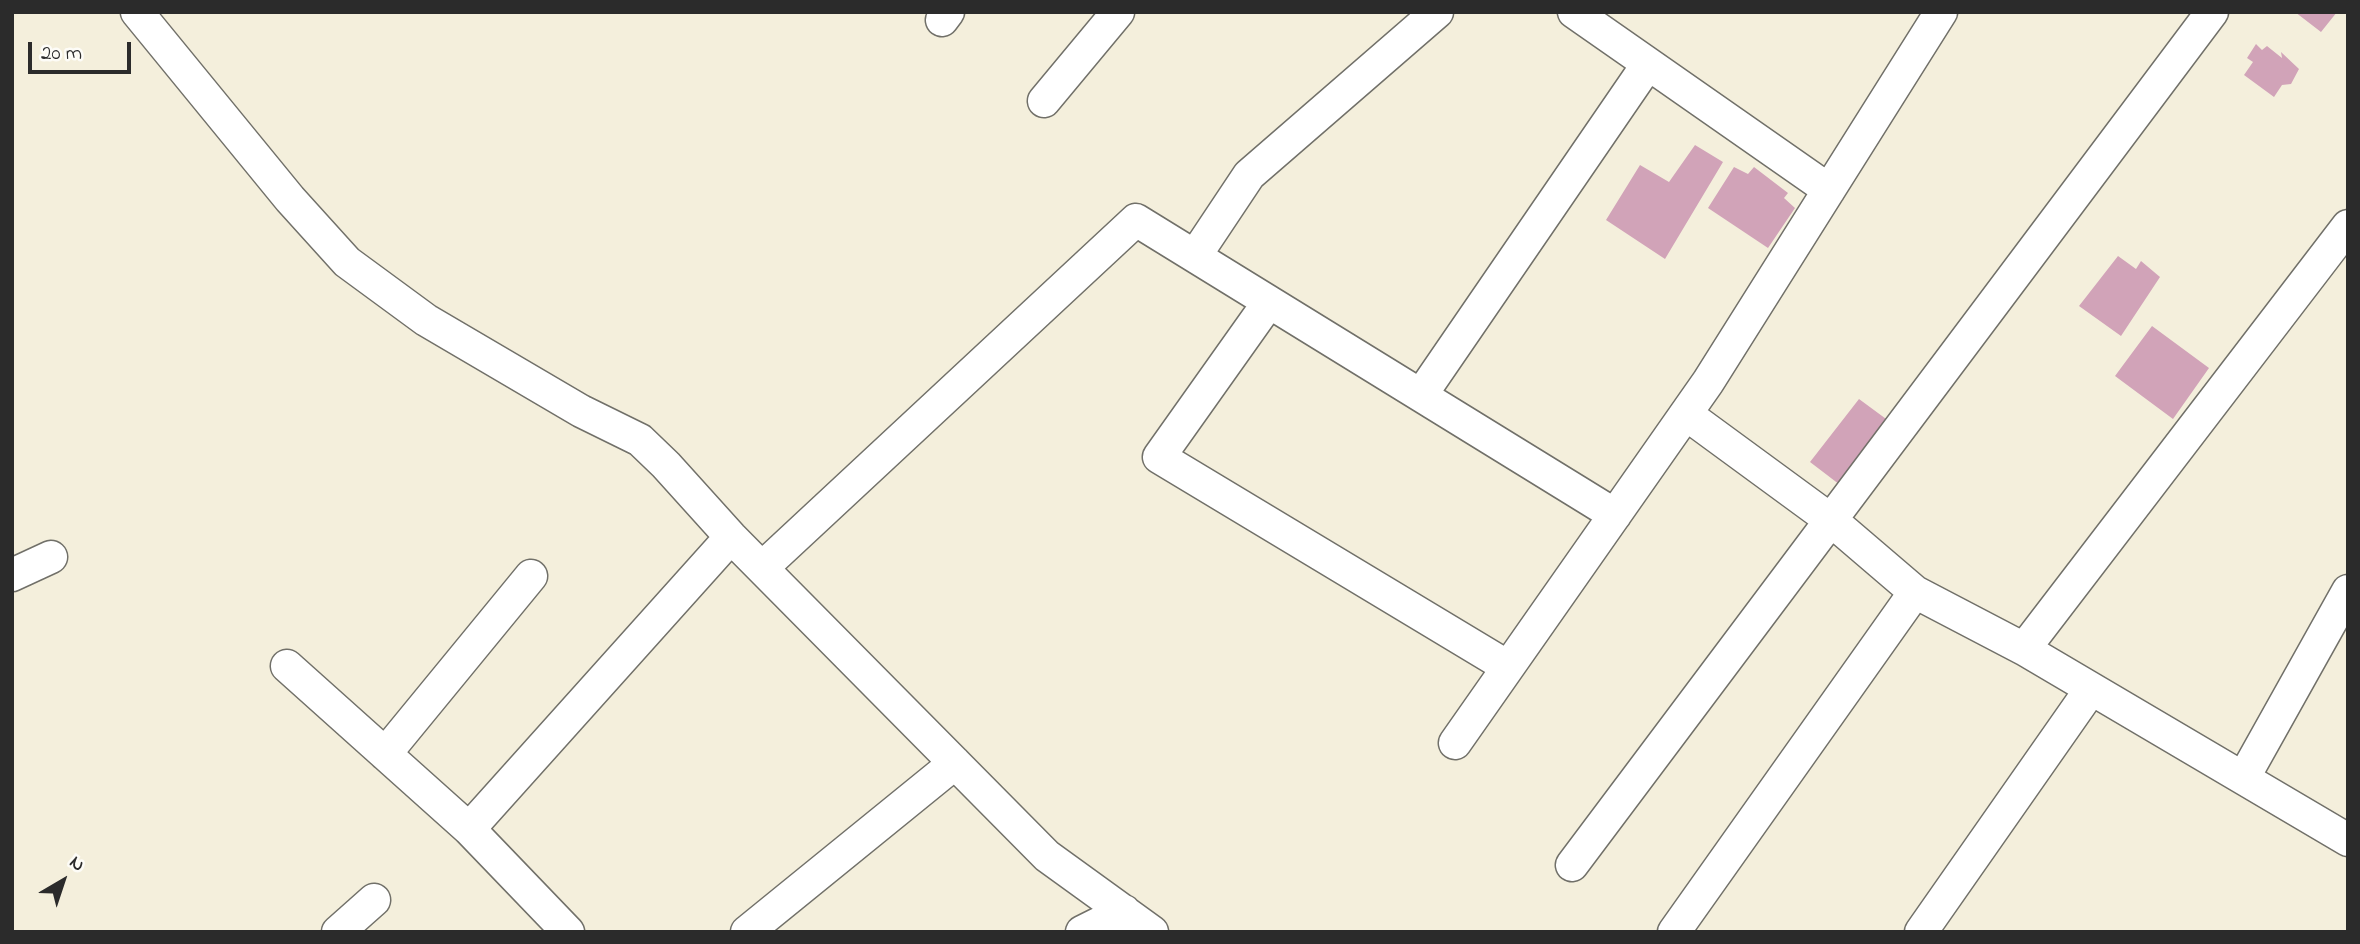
<!DOCTYPE html>
<html>
<head>
<meta charset="utf-8">
<style>
	body { margin:0 }
	#map { position:relative; width:2360px; height:944px; overflow:hidden; background:#f4efdc; font-family:"Indie Flower",sans-serif }
	canvas { display:block }
	.frame { position:absolute; inset:0; border:14px solid #2b2b2b; pointer-events:none }
	.north { position:absolute; left:28px; top:846px; width:70px; height:70px; -webkit-text-stroke:5px #fdfcf7; paint-order:stroke; rotate:39deg; font-size:19px; font-weight:700; line-height:28px; text-align:center; color:#2b2b2b }
	.north::after { content:''; display:block; margin:auto; width:24px; height:32px; background:#2b2b2b; clip-path:polygon(50% 0,100% 100%,50% 72%,0 100%) }
	.scale { position:absolute; left:28px; top:42px; width:103px; height:32px; box-sizing:border-box; border:4px solid #2b2b2b; border-top:0; padding-left:9px; font-size:21px; line-height:24px; white-space:nowrap; color:#2b2b2b; -webkit-text-stroke:5px #fdfcf7; paint-order:stroke }
</style>
</head>
<body>
<div id="map">
<canvas width="2360" height="944"></canvas>
<div class="frame"></div>
<div class="north">N</div>
<div class="scale">20 m</div>
</div>
<script>
const context = document.querySelector('canvas').getContext('2d');
context.lineJoin = 'round';
function fillPath(path, color) { context.fillStyle = color; context.fill(path, 'evenodd'); }
function trace(path, color, width, dash) { context.strokeStyle = color; context.lineWidth = width; context.lineCap = dash ? 'butt' : 'round'; context.setLineDash(dash || []); context.stroke(path); }
fillPath(new Path2D(`
	M2295,12H2337L2321,32Z
	M2256,44L2262,50L2267,46L2282,58L2281,52L2299,69L2291,84L2282,85L2274,97L2244,75L2253,62L2247,58Z
	M1695,145L1723,162L1665,259L1606,220L1640,165L1669,182Z
	M1734,167L1748,174L1754,167L1788,193L1784,198L1795,208L1768,248L1708,208Z
	M2118,256L2136,269L2141,261L2160,277L2121,336L2079,306Z
	M2152,326L2209,368L2173,419L2115,376Z
	M1859,399L1897,427L1848,491L1810,462Z`), '#d1a3b8');
const minor = new Path2D(`
	M137,12L290,199L347,262L426,320L581,411L640,440L666,465L731,537L1047,856L1152,932
	M1574,12L1829,190
	M942,20L948,12
	M1044,101L1118,12
	M1195,256L1249,175L1437,12
	M1269,302L1159,457L1508,667
	M1421,395L1648,64
	M1686,414L1832,521L1915,592L2024,649L2348,840
	M762,568L1136,220L1615,515
	M12,575L51,557
	M2024,649L2348,226
	M287,666L469,829L568,932
	M1455,743L1708,382L1941,12
	M385,754L531,576
	M2244,777L2348,591
	M469,829L731,537
	M1572,865L2212,12
	M338,932L374,900
	M747,932L955,763
	M1082,932L1124,911
	M1674,932L1915,592
	M1921,932L2091,689`);
trace(minor, '#717069', 35);
trace(minor, '#fff', 32);
</script>
</body>
</html>
